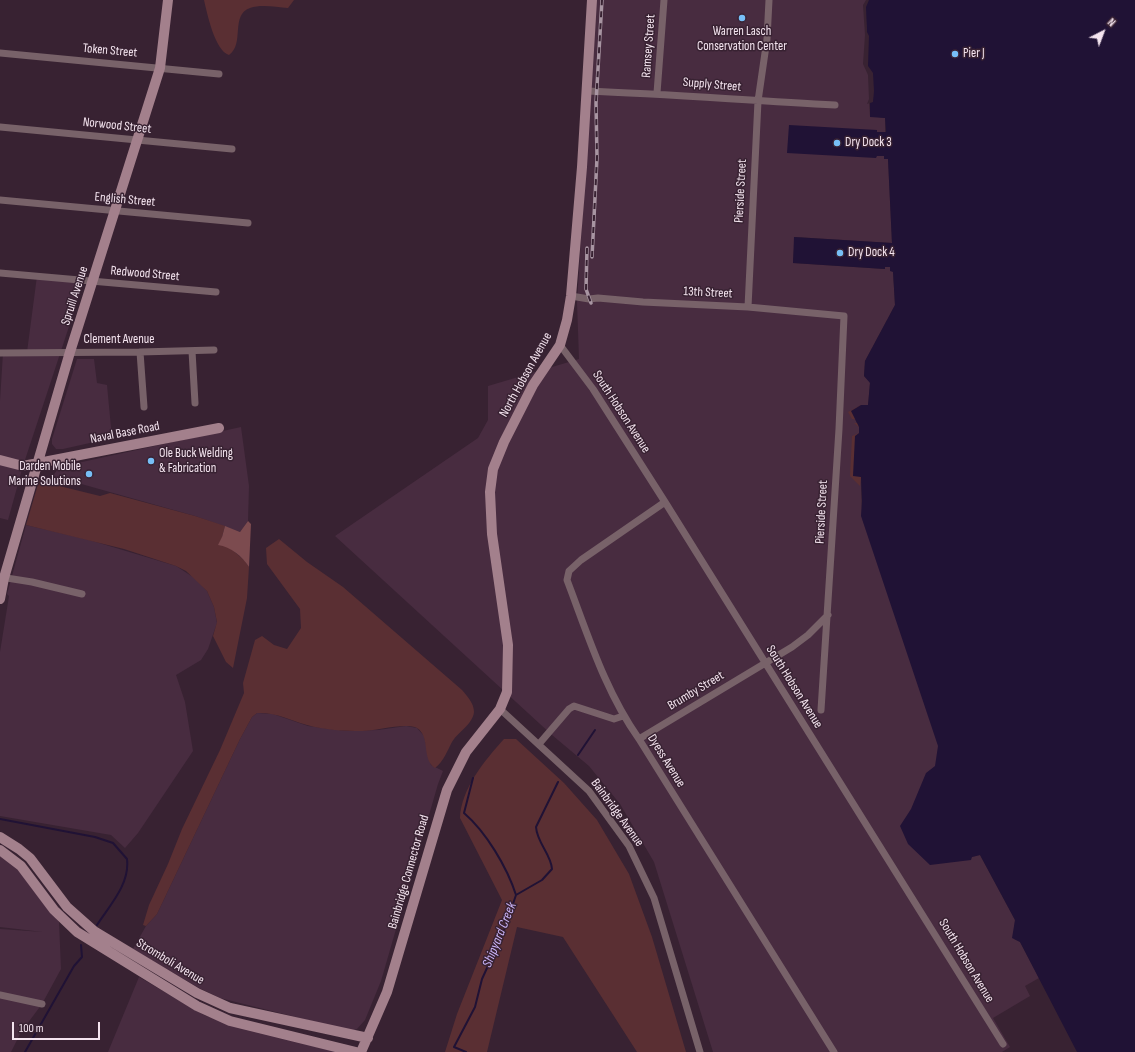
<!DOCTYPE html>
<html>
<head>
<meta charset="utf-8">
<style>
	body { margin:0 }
	#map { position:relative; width:1135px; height:1052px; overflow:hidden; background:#382232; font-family:"Sofia Sans Condensed",sans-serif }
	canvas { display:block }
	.north { position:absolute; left:1083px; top:12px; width:40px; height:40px; -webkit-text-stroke:3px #382232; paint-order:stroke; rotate:42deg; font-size:11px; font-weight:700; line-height:16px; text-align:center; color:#f4e4ef }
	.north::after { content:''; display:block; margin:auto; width:14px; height:18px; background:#f4e4ef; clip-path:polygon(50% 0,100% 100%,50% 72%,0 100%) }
	.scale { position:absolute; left:12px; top:1022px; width:88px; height:18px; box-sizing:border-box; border:2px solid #f4e4ef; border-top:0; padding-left:5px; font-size:12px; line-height:14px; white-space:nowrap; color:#f4e4ef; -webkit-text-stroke:3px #382232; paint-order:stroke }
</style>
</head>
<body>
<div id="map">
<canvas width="1135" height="1052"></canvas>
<div class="north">N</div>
<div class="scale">100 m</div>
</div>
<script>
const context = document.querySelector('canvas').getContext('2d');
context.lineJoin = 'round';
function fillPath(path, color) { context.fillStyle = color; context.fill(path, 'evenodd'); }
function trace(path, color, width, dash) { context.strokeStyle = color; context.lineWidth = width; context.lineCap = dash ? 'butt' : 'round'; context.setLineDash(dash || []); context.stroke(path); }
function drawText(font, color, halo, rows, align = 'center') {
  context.font = font + ' "Sofia Sans Condensed",sans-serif'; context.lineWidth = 3; context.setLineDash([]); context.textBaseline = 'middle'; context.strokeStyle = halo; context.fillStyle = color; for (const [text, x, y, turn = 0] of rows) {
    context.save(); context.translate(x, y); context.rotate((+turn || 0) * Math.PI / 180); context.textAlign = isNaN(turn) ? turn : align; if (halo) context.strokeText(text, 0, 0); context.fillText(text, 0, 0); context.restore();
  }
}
fillPath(new Path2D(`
	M596,0H868L871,99L869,103L870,116L885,118V159H888L892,243L795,237L793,263L884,269L885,267H890V271H893L895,305L865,361L864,376L870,382L868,406L861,405L851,411L859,427L862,515L1135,619V788L935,766L972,857L980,855L1015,920L1014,939L1020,942L1039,978L1025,986L1030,996L993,1018L1010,1047L1002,1052H713L654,862L620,804L589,766L552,735L335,536L478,438L488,420V386L579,359L577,302Z
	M37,276L84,281L23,466L8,520L0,518V401L3,353L27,352Z
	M77,359H94L97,383L107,385L112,438L63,449H56L52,444V439Z
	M241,427L249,486L248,521L240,532L195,516L53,476L57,470L73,464Z
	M26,525L86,539L176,566L196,579L207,591L214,607L217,623L208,649L201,660L176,675L185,702L193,751L138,833L125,848L111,835L0,816V652L9,596L7,594Z
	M257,713L273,714L308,726L346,731L378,730L406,726L417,728L424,736L431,765L443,771L438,784L381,981L365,1020L357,1029L351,1031L220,998L199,988L133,949L146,926L157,914L240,739L252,717Z
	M0,854L14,864L59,922L61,969L42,1004L21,1032L11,1052H0V929L43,932L0,927Z
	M139,977L206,1016L340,1052H108Z`), '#482c40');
fillPath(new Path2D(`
	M204,0H294L288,8C276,7 261,4 250,8C230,15 245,44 229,55C215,51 207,13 204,0Z
	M861,405L866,406L857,476L861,477L860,486L850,476L852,436L859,433V427L854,423H862L863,420L852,419L848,412Z
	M39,481L100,496L110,493L195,516L225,526L222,537L228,546L245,561L249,567L247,598L233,668L226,662L213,636L217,622L214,607L207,591L186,571L176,566L124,549L26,525Z
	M279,539L307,562L343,587L462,690C467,696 474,703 474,712C473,724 458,732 452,742C447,751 444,761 435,768C421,759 431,737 417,728C406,722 376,731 362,731C344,731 324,730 307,725C290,720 275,712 257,713L252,717L240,739L157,914L146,926L143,925L149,905L168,864L182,829L220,750L244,693L243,683L255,640L262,636L274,645L287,649L301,628L300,609L267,564L266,548Z
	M504,739H516L564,783L597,820L629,874L652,937L686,1052H637L563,937L517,927L487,1052H445L457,1014L502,900L460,818C461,789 485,760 504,739Z`), '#5a2f33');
fillPath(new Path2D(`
	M248,521L251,524L249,567C242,556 231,547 218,545L222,537L225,526L240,532Z`), '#7c4b4f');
fillPath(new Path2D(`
	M868,0H1135V1052H1077L1020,942L1012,938L1015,920L980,855L972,857L971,860L930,865L908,844L900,826L911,809L926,773L935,766L938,746L861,516L862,501L861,477L853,476L855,436L859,433V427L851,411L861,405H868L870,383L864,376L865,361L895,305L893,272L890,271V267H885V269L793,263L794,237L892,243L888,159H884V156H877L876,158L787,153L789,125L877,130V132H886L885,118L870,117V74L865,64L867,35L865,5Z`), '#201235');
fillPath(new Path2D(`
	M866,0H869L866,7L867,32L869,36L868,66L873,73L874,91L873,102L867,104L869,99L868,75L863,64L865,35L863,5Z`), '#382232');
trace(new Path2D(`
	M578,755L595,730
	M473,778L464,813C486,832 507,867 516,895
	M0,819L95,837L113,843L127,859C130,884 110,905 97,925
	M25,1052L74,966L82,957L81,945
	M466,1052L454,1047L475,1007L482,979L503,933L516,895L542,880L552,869C551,854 537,843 536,827L558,782`), '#201235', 2);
trace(new Path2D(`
	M0,53L219,74
	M586,91C670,94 752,101 835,105
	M657,93L664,0
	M0,127L232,149
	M0,200L248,223
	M0,273L216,292
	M571,296L589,299L598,298L643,302L748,307L844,316L839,429L821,710
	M748,307L758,101L767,39L769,0
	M560,345L593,389L665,502L1003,1044
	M192,351L195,403
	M140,352L144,407
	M0,353L140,352L214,350
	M665,502L581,560L569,571L567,580C588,635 605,691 639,739L834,1052
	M0,577L32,582L82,594
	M500,709L589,791L629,846L654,898L700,1052
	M639,739L792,647L808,635L828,615
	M539,744L569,709L574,706L614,719L623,716
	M0,995L42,1004`), '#786269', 7);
trace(new Path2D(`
	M0,460L23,466L219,428
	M0,599L4,578L70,352L160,68L168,0
	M0,837L19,849L30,858L67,907L94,931L197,993L230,1008L368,1038
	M0,850L21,866L54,910L77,932L197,1006L230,1021L356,1052
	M361,1052L387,992L447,790L466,752L500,709L507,692L508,645L492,534L490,492L493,469L504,442L533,385L560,345L567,320L571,296L582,167L592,0`), '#a3808c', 10);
const rail = new Path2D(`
	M587,248L586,289L591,303
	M592,257L597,158L596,103L602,0`);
trace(rail, '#a895a2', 3.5);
trace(rail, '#382232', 2, [6]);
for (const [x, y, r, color] of [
	[742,18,4,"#77bff7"],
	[955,54,4,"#77bff7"],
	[837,143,4,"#77bff7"],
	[840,253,4,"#77bff7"],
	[151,461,4,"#77bff7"],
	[89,474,4,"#77bff7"]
]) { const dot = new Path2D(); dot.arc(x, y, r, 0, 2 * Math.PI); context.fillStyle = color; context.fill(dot); trace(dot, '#382232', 1.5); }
drawText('13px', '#f4e4ef', '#382232', [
	["Warren Lasch",742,32,"center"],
	["Conservation Center",742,47,"center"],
	["Pier J",963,54],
	["Dry Dock 3",845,143],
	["Dry Dock 4",848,253],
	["Ole Buck Welding",159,454],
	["& Fabrication",159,469],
	["Darden Mobile",81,467,"right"],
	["Marine Solutions",81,482,"right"]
], 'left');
drawText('13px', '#f4e4ef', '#382232', [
	["Ramsey Street",649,46,-86],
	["Token Street",110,51,5],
	["Supply Street",712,85,5],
	["Norwood Street",117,126,6],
	["Pierside Street",741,191,-87],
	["English Street",125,200,5],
	["Redwood Street",145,274,5],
	["13th Street",708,293,3],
	["Spruill Avenue",75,296,-72],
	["Clement Avenue",119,340],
	["North Hobson Avenue",526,375,-61],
	["South Hobson Avenue",621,412,57],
	["Naval Base Road",125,433,-11],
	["Pierside Street",822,512,-87],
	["South Hobson Avenue",794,687,58],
	["Brumby Street",696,691,-31],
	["Dyess Avenue",666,761,58],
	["Bainbridge Avenue",617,813,54],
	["Bainbridge Connector Road",409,872,-74],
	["South Hobson Avenue",966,961,59],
	["Stromboli Avenue",170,962,31]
]);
drawText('italic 14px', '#cab3f7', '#382232', [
	["Shipyard Creek",500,935,-68]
]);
</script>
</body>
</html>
